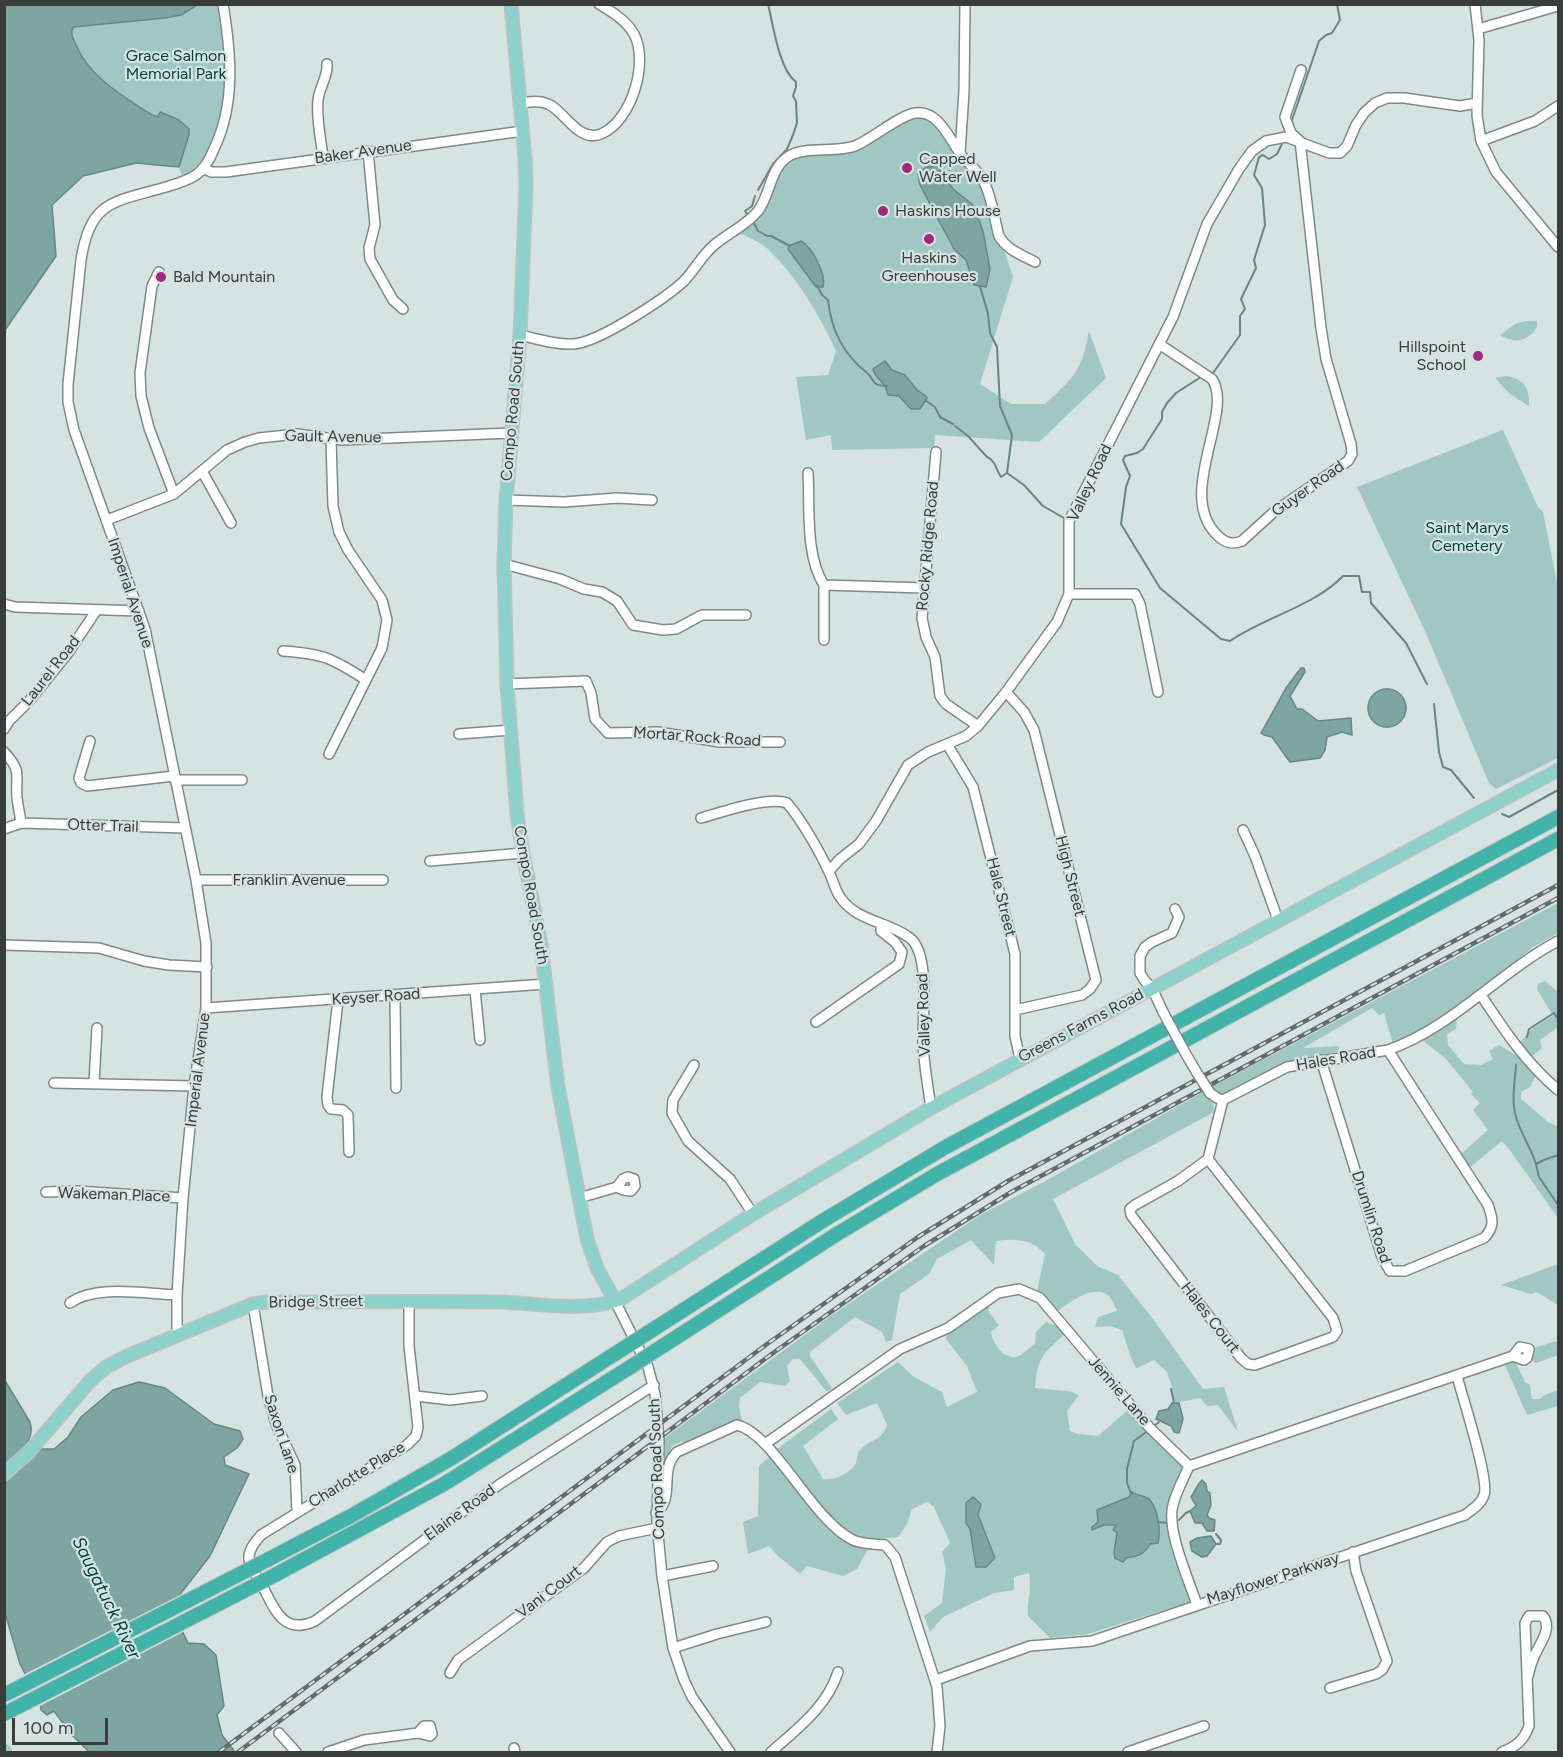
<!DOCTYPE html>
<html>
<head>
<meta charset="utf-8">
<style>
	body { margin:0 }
	#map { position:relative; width:1563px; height:1757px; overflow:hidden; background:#d5e3e1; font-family:Figtree,sans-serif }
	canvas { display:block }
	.frame { position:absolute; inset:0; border:6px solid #383d3c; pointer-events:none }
	.scale { position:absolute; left:12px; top:1718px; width:96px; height:27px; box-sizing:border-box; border:3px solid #383d3c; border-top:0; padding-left:8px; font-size:18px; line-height:21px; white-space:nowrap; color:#383d3c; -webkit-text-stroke:4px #d5e3e1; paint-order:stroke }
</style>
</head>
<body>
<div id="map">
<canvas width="1563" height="1757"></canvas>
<div class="frame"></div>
<div class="scale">100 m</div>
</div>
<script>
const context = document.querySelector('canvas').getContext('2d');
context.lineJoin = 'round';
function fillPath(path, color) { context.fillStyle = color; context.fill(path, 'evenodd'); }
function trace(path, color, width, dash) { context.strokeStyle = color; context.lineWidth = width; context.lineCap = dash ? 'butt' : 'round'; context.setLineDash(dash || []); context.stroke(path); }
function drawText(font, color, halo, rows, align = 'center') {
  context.font = font + ' Figtree,sans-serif'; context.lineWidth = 4.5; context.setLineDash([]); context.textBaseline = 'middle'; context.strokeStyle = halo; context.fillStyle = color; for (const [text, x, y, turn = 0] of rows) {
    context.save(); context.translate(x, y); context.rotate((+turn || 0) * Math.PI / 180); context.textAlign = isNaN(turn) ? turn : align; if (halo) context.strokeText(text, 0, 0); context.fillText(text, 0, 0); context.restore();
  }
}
fillPath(new Path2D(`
	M197,5H219C226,53 230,97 212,143C205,159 199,170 182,176L179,167L189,135L160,112L158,117L152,115C123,96 89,77 76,44C73,38 69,35 73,27L83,25L165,18L181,15Z
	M928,114L979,174L1013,277L980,384L1011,404H1045C1074,378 1082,370 1089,331L1106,378L1039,442L935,435L934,448L832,450L831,435L806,440L796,377L828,375L836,351C819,314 797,277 768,249C759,241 745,236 735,231L762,205L787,157L851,147L908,115Z
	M1526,321H1537V327C1528,342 1514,344 1500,335L1515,324Z
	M1506,376C1524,378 1530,389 1529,406L1510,394L1495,378Z
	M1503,430L1538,507L1543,512L1558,588V758L1496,789L1489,783L1425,631L1357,487Z
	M1558,903V933L1533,947L1482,989L1419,1034L1393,1044L1384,1013L1379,1015L1372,1008L1303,1048L1338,1046L1339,1051C1321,1058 1301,1058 1283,1064C1263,1071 1239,1090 1219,1094L1212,1087Z
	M1545,981L1558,992V1027L1540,1040L1542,1048L1530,1058L1518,1044L1534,1027L1553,1016L1537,989L1538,984Z
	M1457,1017L1456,1029L1447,1034L1448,1045L1464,1064L1481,1065L1493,1059L1489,1051L1499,1045L1516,1055L1536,1075L1530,1087L1521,1092V1099L1548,1122L1558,1127V1218L1509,1149L1502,1141L1469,1168L1461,1154L1488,1130L1473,1110L1480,1103L1471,1094L1473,1092L1446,1059L1422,1040Z
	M1203,1092L1213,1104L1214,1112L1053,1199L1075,1244L1097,1266L1118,1275L1153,1319L1203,1389L1224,1387L1238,1432L1218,1405L1207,1406L1200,1398L1174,1403L1171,1389L1172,1387L1167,1372L1154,1360C1147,1362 1143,1367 1136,1368C1129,1355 1127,1344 1122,1330L1110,1326L1095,1327L1098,1317L1117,1311C1115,1307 1113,1301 1110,1297C1095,1282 1069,1303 1056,1312L1037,1291L1045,1254C1032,1239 1015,1238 996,1241L994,1265L971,1240L937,1259L929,1274L900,1294L892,1340L886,1342L882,1332L855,1317L810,1352V1356L832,1388L827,1392L800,1359H793L787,1366L790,1381L785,1386L760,1382L740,1398L739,1407L742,1420L725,1426L685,1446L682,1441L672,1446L663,1471V1439L832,1315L980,1215L1042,1183Z
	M1558,1264V1305L1537,1292L1531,1294L1501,1285Z
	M990,1302L988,1311L999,1325L991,1332C993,1344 1004,1361 1019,1356C1024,1353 1030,1347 1035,1344L1036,1332L1046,1322L1059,1327L1065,1334C1044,1353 1037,1357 1035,1388L1068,1391L1079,1395L1067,1411L1070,1431L1078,1434L1098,1436L1128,1410L1183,1467L1169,1506L1192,1601L1088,1634L1050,1638L1028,1616C1027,1601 1032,1589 1029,1573L1014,1577V1590L994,1593L943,1617L930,1632L924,1616L942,1603L946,1568L942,1552L950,1543L934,1507L927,1502L912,1509L907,1524L898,1537L873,1540L857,1569L843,1576L807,1566L800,1574L778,1556L769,1546L748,1554L743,1522L758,1516L759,1466L777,1449L831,1409L838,1419L803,1446L823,1479C834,1481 850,1474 856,1463C858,1458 856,1454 860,1450C871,1438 881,1442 887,1425L877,1403L846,1415L837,1403L898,1362L914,1377L942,1392L947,1407L977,1392L967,1366L946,1339L947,1335Z
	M1556,1341L1558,1343V1355L1556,1356L1536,1363L1528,1357L1531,1349Z
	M1509,1362L1516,1363L1525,1382L1530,1385L1532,1399H1540L1543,1396L1555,1391L1558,1392V1406L1527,1415L1504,1363Z`), '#a1c7c2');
const water = new Path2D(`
	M5,4L197,5L181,15L165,18L73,27C70,35 73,38 76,45C89,77 123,96 152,115L158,117L160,112L179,120L189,129V135L179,167L136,163L83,176L52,205L56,256L5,330Z
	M937,166L953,189L972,204L976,212L983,231L990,269L986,287L974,285L966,260L954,249L920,185L918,174L926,167Z
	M801,241C812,247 827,275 823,287H816L788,249L789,246Z
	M885,361L892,370L905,375L917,390L926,396L927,398L920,409H911L899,396L888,395C886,381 875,379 873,369Z
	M1301,668H1304L1305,672L1290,696L1297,709H1302L1318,721L1351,718L1352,735L1342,732L1327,737L1325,750L1320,758L1290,762L1272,737L1264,735L1261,733L1286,688Z
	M1368 708a19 19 0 1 1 38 0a19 19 0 1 1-38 0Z
	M4,1379L30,1422C33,1432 30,1439 24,1448L33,1457L41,1449H54L68,1437L81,1417L113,1390L139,1382L165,1388L214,1424L240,1431L243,1439L237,1448L224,1457L225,1465L249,1474L210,1556L181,1593L175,1616L188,1643L204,1644L216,1655L224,1706L217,1715L222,1735L235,1752H89L71,1734L54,1711L47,1715L41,1710L40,1703L20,1664L5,1613Z
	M1172,1403H1179L1183,1419L1179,1433L1174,1432L1171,1426L1156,1419L1159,1411L1168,1409Z
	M1202,1480L1206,1484L1207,1491L1210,1493L1211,1505L1207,1515L1209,1518L1215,1520L1214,1531H1207L1202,1523H1195L1190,1511L1196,1506L1191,1497C1195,1491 1197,1485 1202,1480Z
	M1132,1492C1137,1496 1146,1495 1150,1500C1158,1510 1161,1530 1158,1543L1150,1544C1144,1555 1138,1556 1126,1558L1123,1562L1115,1558L1114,1552L1117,1533L1113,1530L1116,1525H1104L1092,1530V1527L1098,1522L1097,1510L1129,1497Z
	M973,1497L981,1504L978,1515L995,1558L986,1567H976L970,1529L966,1523V1503Z
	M1211,1536L1216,1544L1207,1556L1202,1557L1192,1551L1190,1542L1197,1538Z`);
fillPath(water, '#7ea6a0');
trace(water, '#698682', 1.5);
fillPath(new Path2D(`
	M186,1592L178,1616L185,1631L38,1707L23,1675Z`), '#d5e3e1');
trace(new Path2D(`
	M1292,120L1319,41L1326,35L1332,33L1340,20L1337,4
	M758,190L773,164L787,149L793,135L797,123L796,101L793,96L796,87V82C779,70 773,24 768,4
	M748,216L745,211L752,206L755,196
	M753,221L758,231
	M760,232L767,236H771L790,246
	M817,285L822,295L828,300C831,329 843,354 866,372C877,381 869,385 887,386
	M980,286L988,314L990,333L997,347L1000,406L1012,435L1007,473L1024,485L1043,506L1064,518
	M1213,373L1240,335V316L1245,309L1241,299L1256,268L1254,260L1265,225L1262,188L1254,175L1259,157L1263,155L1269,159L1277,154L1283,142
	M1201,377L1176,393L1167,403L1162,412V419L1143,449L1137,453L1125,456L1123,460L1130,476L1126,487L1121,524L1160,588L1221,639L1230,641C1263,618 1316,605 1343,576H1359L1362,592H1370L1371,603L1406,643L1427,684
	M925,400L935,407L940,417L953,424
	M955,426L968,436L987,457C996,461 996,470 1001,477L1007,473
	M1434,704L1439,752L1443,767L1451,770L1474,798
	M1502,814L1509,817L1558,790
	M1527,1037L1529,1029L1554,1013L1558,1019
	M1516,1065C1515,1082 1511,1101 1516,1117C1521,1134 1531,1148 1536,1164
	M1558,1155L1544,1160L1536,1164L1539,1177L1558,1205
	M1171,1389L1174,1403
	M1154,1426L1159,1422
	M1131,1493L1127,1483V1469L1134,1441L1146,1432
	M1179,1520L1186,1513L1190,1511
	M1158,1522L1168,1523
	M1216,1544H1220L1221,1540L1216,1534`), '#698682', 2);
const minor = new Path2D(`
	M1475,4L1479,40L1477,115L1481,141L1496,172L1558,247
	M1478,29L1558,6
	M521,103C530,102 539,100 548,104C565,111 578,143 601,134C632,121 649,62 634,34C626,20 612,12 599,4
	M1481,141L1535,121L1558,106
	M368,151L375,225L369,248L370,259L393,300L403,309
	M960,153L964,91L965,4
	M323,157C321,139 316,119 318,100C319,88 328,77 327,64
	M203,168L211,172H226L523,131
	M159,272L152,286L140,373L141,396L149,428L174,494
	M520,335C537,339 556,345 573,344C598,343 664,299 683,282C694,271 701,257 712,247C726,234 746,226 758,211C771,194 769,169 789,156C805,146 836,153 855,146C872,139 900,115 915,113C939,109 950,141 962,156C969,164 978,171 983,180C992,196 994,218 999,236C1007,250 1022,255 1035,262
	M1159,344L1212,379C1235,412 1175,494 1217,535C1225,543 1232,545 1242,541L1275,511L1348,461L1352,454L1351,444L1326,359L1321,328L1300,141L1291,133L1285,117L1301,70
	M936,452L922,618L926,637L935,657L940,696L946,704L978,726
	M202,471L231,523
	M808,473C810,507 805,556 824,585
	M506,500L564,502L617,498L652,500
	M107,520L174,494L227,450L245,442L259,438L297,434L342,440L511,433
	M504,564L560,579L584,589L602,592L617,601L633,625L663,630L676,629L702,615H746
	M824,585L924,588
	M824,585V640
	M1069,594H1135L1140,604L1158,692
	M4,604L15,607L139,611
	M283,651C324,654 332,658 366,680
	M507,684L586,681L591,693L595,719L608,733L658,732L720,742H780
	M1006,692L1024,712L1034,730L1096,980L1090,989L1082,995L1015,1010
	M4,729L9,721L30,700L68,653L96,611
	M459,734L511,730
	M90,741L79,778L81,783L87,786L174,776
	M947,744L973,787L1015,954V1036L1020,1059
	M4,752C23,772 15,775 17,798C18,806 20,815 21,823
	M329,754L382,648L387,620L382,600L348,550L339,532L333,506L331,440
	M175,780H242
	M701,818C722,812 768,796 787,803C801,819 820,852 829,872C833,880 835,890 840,897C857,922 888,921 910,938C931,955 922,1019 923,1044C924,1065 928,1087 931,1108
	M4,829L21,823L185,828
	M1243,830L1255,856L1278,920
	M430,861L523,853
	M829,871L840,859L859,844L876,821L908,765L928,752L966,736L978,726L1006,692L1057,622L1069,594V521L1173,317L1207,224L1239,169L1252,151L1266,141L1286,137L1329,153H1340L1347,146L1356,125L1364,113L1375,103L1387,98H1404L1460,106L1477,103
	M196,880H383
	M4,945L99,948L144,961L169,965L207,967
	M475,990L480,1040
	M395,995L396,1088
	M1481,995C1504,1030 1526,1063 1558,1090
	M338,1000L327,1097L328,1105L331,1109L343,1110L348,1115L349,1152
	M206,1008L546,984
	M1163,1012L1152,988L1145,981L1140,973V956L1145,947L1152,942L1172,933L1179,917L1175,909
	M816,1022L899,964L902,952L895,942L881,931V924
	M1187,1056L1197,1073
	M1321,1060L1382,1257L1390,1271H1405L1484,1238C1495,1227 1493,1219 1488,1205L1388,1050
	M694,1065L673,1100L672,1113L688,1141L730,1179L753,1214
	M54,1083L194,1086
	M94,1083L97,1028
	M1210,1093L1217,1098L1223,1100L1287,1067L1388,1050C1453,1027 1498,973 1558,941
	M1208,1159L1333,1318L1337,1331L1333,1337L1255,1365L1248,1364L1241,1358L1131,1215L1130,1209L1135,1205L1178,1181L1208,1159L1223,1100
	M46,1192L77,1191L183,1198
	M579,1198L617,1187L623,1179L628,1177L634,1179L635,1186L631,1191L623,1190L617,1187
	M615,1301L648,1367L655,1394L659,1440L657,1523L662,1576L673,1648L684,1680L692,1697L730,1752
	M409,1302V1346L418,1427L416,1436L407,1445L261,1535C255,1542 248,1550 249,1560C250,1568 258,1578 262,1585C274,1608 283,1636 315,1621L500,1484L654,1385
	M70,1303C96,1284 146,1294 177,1295
	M253,1304L268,1396L276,1424L295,1465L297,1512
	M177,1336V1295L183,1198L194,1086L206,1008V943L196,880L145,629L74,430L68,402V384L81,260C90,200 114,202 166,187C176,184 187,181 196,175C205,169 210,159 214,149C236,103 231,53 223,4
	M416,1396L450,1400L482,1396
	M765,1444L900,1349L948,1328L998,1293L1019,1289L1040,1298L1149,1427L1189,1466L1513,1356L1520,1347L1529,1349L1527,1358L1524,1360L1513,1356
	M1189,1466C1184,1478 1176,1492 1173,1505C1166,1530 1189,1580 1197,1605
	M656,1513C676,1497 658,1471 677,1452L737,1425C774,1434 812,1520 853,1540C861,1544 875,1544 885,1545L895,1557L937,1687L940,1726L937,1752
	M662,1576L713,1566
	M673,1648L717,1634L766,1622
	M450,1673L458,1660L584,1568L607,1542L619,1536L657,1528
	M936,1680L1030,1646L1092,1641L1465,1515C1473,1509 1481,1504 1484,1495C1490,1481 1462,1396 1457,1376
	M1330,1688L1376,1674L1382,1670L1387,1661L1356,1571L1353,1552
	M279,1733L296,1752
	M514,1748L515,1752
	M328,1752L364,1740L418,1733L430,1736L432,1734L430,1726H424L418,1733
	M771,1752C797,1729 827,1707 838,1672
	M1128,1752L1204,1726
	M1502,1752C1516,1747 1524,1740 1529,1726L1525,1623L1529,1616H1543C1553,1629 1539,1644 1534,1657C1531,1663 1530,1669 1528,1676`);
const major = new Path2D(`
	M511,4L525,158L526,185L520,335L506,500L504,564L507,684L517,814L523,853L541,945L558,1087L587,1239L597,1268L615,1301
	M4,1474L29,1452L90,1381L106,1367L125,1357L253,1304L267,1302C344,1302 422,1301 499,1302C539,1303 583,1313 621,1299L753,1214L931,1108L1558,770
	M4,1751L5,1752`);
const highway = new Path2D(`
	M646,1334L824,1220L944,1148L1558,817
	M655,1351L837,1234L937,1174L1558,839
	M267,1560L351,1516L452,1458L624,1348
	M275,1575L444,1484L632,1366`);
trace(minor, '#7e8a89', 12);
trace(major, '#bfc1c1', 15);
trace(highway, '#bfc1c1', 16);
trace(minor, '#fff', 9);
trace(major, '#8dd1cb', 12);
trace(highway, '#41b3a8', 14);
const rail = new Path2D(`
	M219,1752L767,1344L918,1237L1008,1181L1558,885
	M238,1752L773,1353L924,1246L1013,1191L1558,898`);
trace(rail, '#646b6a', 4.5);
trace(rail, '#d5e3e1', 2, [7]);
const minorBridge = new Path2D(`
	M1163,1012L1187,1056
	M1197,1073L1210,1093`);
const highwayBridge = new Path2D(`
	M624,1348L646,1334
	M632,1366L655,1351
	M4,1695L267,1560
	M4,1714L275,1575`);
trace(minorBridge, '#7e8a89', 12, []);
trace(highwayBridge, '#bfc1c1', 16, []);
trace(minorBridge, '#fff', 9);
trace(highwayBridge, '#41b3a8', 14);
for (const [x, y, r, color] of [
	[907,168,6,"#a2287e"],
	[883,211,6,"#a2287e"],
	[929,239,6,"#a2287e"],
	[161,277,6,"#a2287e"],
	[1478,356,6,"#a2287e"]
]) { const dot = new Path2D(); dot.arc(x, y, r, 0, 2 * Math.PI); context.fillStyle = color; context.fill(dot); trace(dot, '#d5e3e1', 2); }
drawText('16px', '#02423d', '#d5e3e1', [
	["Grace Salmon",176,56],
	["Memorial Park",176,74],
	["Saint Marys",1467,528],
	["Cemetery",1467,546]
]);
drawText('16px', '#383d3c', '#d5e3e1', [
	["Baker Avenue",363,152,-8],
	["Compo Road South",513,411,-85],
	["Gault Avenue",333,437,1],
	["Valley Road",1090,483,-65],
	["Guyer Road",1308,489,-35],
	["Rocky Ridge Road",928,546,-85],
	["Imperial Avenue",130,593,72],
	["Laurel Road",51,671,-52],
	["Mortar Rock Road",697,737,4],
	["Otter Trail",103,826,2],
	["High Street",1070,876,76],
	["Franklin Avenue",289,880],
	["Compo Road South",531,895,80],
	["Hale Street",1001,897,76],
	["Keyser Road",376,997,-4],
	["Valley Road",924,1015,-92],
	["Greens Farms Road",1081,1026,-28],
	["Hales Road",1336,1059,-10],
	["Imperial Avenue",198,1070,-83],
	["Wakeman Place",114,1195,2],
	["Drumlin Road",1371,1217,72],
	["Bridge Street",316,1302,-1],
	["Hales Court",1210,1318,52],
	["Jennie Lane",1119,1391,49],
	["Saxon Lane",281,1434,72],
	["Compo Road South",657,1469,-92],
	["Charlotte Place",357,1475,-32],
	["Elaine Road",460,1513,-36],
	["Mayflower Parkway",1273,1579,-18],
	["Vani Court",549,1592,-37]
]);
drawText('16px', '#383d3c', '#d5e3e1', [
	["Capped",919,159],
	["Water Well",919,177],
	["Haskins House",895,211],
	["Haskins",929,258,"center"],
	["Greenhouses",929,276,"center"],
	["Bald Mountain",173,277],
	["Hillspoint",1466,347,"right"],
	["School",1466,365,"right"]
], 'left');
drawText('italic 18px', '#02433e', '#d5e3e1', [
	["Saugatuck River",106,1598,64]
]);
</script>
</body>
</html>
